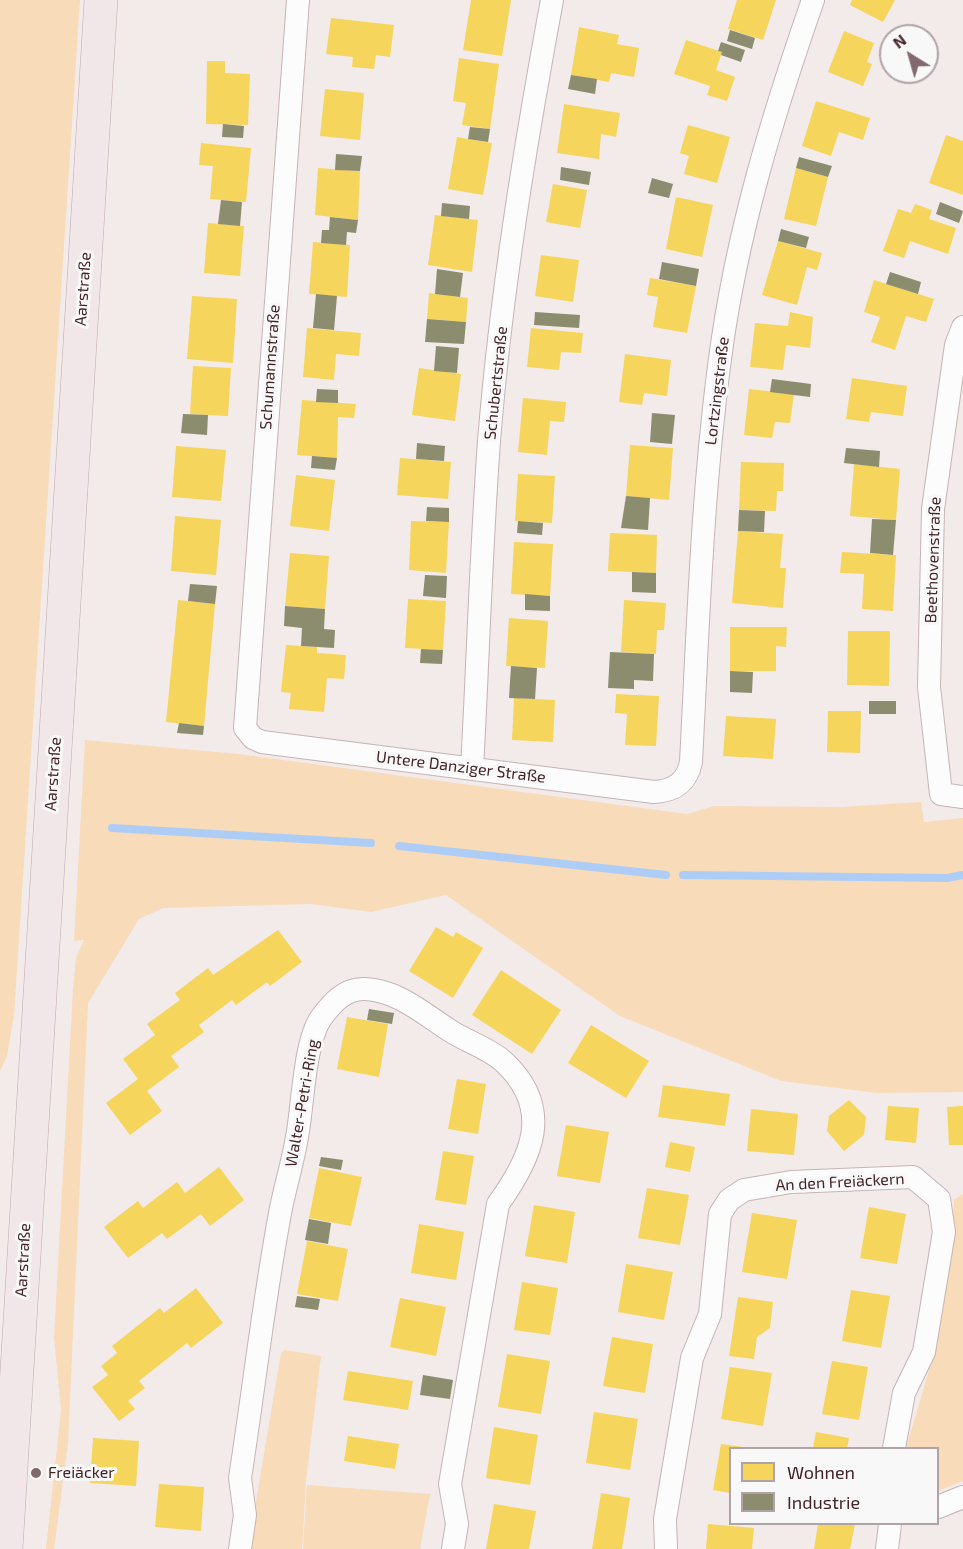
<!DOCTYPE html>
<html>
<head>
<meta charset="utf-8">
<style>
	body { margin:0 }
	#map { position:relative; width:963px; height:1549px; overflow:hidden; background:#f3eaea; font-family:"Exo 2",sans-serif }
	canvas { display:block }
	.legend { position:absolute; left:729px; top:1447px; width:210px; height:78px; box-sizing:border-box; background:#f8f8f8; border:2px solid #b0a3a5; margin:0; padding:8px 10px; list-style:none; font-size:18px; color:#442428 }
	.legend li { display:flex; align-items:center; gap:12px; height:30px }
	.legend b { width:30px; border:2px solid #b0a3a5 }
	.north { position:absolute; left:879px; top:24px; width:60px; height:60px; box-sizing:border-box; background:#f8f8f8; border:2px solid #b0a3a5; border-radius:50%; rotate:323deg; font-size:16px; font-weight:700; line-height:24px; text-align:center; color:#442428 }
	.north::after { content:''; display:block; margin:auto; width:21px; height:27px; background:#81696c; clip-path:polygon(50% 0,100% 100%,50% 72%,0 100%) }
</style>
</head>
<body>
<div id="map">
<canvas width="963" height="1549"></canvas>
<ul class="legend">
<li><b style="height:16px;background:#f6d55c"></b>Wohnen</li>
<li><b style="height:16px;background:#8c8c6e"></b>Industrie</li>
</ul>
<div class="north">N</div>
</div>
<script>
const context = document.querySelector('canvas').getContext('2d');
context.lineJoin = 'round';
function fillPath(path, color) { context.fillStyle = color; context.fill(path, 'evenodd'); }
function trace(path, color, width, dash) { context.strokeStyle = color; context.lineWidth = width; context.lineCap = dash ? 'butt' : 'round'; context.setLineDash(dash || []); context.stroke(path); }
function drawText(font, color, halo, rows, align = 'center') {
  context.font = font + ' "Exo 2",sans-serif'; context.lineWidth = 6; context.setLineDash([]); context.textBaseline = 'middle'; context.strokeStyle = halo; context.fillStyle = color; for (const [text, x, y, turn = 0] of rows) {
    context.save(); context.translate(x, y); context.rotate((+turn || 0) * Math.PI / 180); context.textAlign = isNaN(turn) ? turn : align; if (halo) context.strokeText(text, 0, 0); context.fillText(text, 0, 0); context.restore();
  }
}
fillPath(new Path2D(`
	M0,0H80L14,1015L7,1056L0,1071Z
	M85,740L238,754L687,814L714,806L841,807L921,802L924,822L963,818V1092L877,1093L781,1081L620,1016L446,895L371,912L311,904L163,908L139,919L88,1003L68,1443L54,1549H46L61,1410L54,1338L73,989L76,958L84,940L74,941Z
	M963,1194V1481L938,1491V1448H906L931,1364L951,1243L954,1200Z
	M285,1350L321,1356L306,1481L302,1549H248L281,1353Z
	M307,1485L430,1494L420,1549H303Z`), '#f8dbb8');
fillPath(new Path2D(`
	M471,0H511L502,56L463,50Z
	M737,0H776L763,40L728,29Z
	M852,0H895L883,22L850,5Z
	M331,18L394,25L390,57L376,55L374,69L352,67L353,57L326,54Z
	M579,27L619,35L617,44L639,48L634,77L611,73L609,82L571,75Z
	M844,31L874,43L867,62L872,64L863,86L828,72Z
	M686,40L722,52L716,70L735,77L727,101L707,95L710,86L674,74Z
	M459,58L499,64L490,129L462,125L466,103L453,101Z
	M207,61H225V73L250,74L248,125L206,124Z
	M325,89L364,93L360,140L320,136Z
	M816,101L870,118L863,140L839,132L831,156L802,146Z
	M564,104L620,113L616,137L601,134L599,159L557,153Z
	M688,125L730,137L717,183L684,174L689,156L680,153Z
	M946,135L963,141V195L929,183Z
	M457,137L492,143L483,195L448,189Z
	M201,143L251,148L246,202L210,199L213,166L199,165Z
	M318,168L360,171L358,220L315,215Z
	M796,168L828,177L816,226L784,219Z
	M553,184L587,190L580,228L546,222Z
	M676,197L713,205L702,257L666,249Z
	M915,204L932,210L929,219L956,228L948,254L910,241L904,258L883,251L898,209L911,213Z
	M435,215L478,220L472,272L428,265Z
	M208,223L244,226L240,276L204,273Z
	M778,241L822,253L817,270L807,267L797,305L762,295Z
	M313,242L350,245L347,297L309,294Z
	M541,255L579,260L573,302L535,296Z
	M650,278L696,286L687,333L653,327L658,297L647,295Z
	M874,280L934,299L926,322L906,316L895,350L871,342L880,317L864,312Z
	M429,293L468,298L466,322L427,319Z
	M192,296L237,299L233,363L187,359Z
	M790,312L813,317L810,348L786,345L783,370L750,367L755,323L788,326Z
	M307,328L361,333L359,356L336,354L334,380L303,377Z
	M531,328L583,333L581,353L561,352L559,370L527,367Z
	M625,354L671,360L667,396L644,393L642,405L619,402Z
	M193,366L231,368L228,416L190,414Z
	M419,368L461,374L455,421L412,415Z
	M852,378L907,386L903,416L871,412L869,422L846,419Z
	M749,389L794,394L790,423L775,422L772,438L744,435Z
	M523,398L566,402L564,422L550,421L547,455L518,452Z
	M302,400L356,404L354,418L338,417L337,458L297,455Z
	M630,445L673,448L669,500L626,496Z
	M176,446L226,450L221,501L172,497Z
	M400,458L451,462L448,499L397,495Z
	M741,462L784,463L783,491H777L776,511L739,510Z
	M854,464L900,469L896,520L850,516Z
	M518,474L555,476L552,523L515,521Z
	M296,475L335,480L329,531L290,526Z
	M175,516L221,520L216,575L171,571Z
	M411,521L449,522L446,573L409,570Z
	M738,531L783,534L780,568H786L783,608L732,603Z
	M610,533L657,535L656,573L608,571Z
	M514,542L553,544L550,596L511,594Z
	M842,552L896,555L893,611L862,609L864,574L840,573Z
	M290,553L329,556L325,609L285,606Z
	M408,599L446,601L443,650L405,648Z
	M178,600L215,604L204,726L166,722Z
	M624,600L666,603L664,630H657L656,654L621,652Z
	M509,618L548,621L545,668L506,666Z
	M730,627H787L786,647L776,646V671H730Z
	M848,631H890L889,686L847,685Z
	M286,645L317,647V653L346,655L344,679L327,678L324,712L289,709L291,693L281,692Z
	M616,694L659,696L656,746L625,745L627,714L615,713Z
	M514,698L555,700L553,742L512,740Z
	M828,711H861L860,753L827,752Z
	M726,716L776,719L773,759L723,756Z
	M436,927L453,937L456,932L483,948L453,998L409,971Z
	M278,930L302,962L270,986L267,982L236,1005L232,1000L199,1025L204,1032L171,1056L179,1067L147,1091L162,1111L130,1135L106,1103L138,1079L123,1059L155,1035L147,1024L180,1000L175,993L208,968L213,975Z
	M501,970L561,1010L532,1054L472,1015Z
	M347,1017L388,1024L379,1077L337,1069Z
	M591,1025L649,1061L626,1098L568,1063Z
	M457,1079L486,1084L478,1134L448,1129Z
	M663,1085L730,1094L725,1126L658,1117Z
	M849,1100L866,1117L864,1135L844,1151L827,1131L829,1116Z
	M888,1106L919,1108L916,1143L885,1140Z
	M963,1106V1145H949L947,1107Z
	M751,1109L798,1114L794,1155L747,1151Z
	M566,1125L609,1132L600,1183L557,1176Z
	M670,1142L695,1147L690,1172L665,1167Z
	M443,1151L474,1156L466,1205L435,1200Z
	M219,1167L244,1200L210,1226L201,1214L167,1239L162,1233L128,1258L104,1227L138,1201L143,1208L177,1182L185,1193Z
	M319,1168L362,1177L351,1226L309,1218Z
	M647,1188L689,1195L680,1245L638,1238Z
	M534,1205L575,1212L567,1263L525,1256Z
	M869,1207L906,1214L897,1264L860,1258Z
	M752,1213L797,1220L787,1279L742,1272Z
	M419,1224L464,1232L456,1280L411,1273Z
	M307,1241L348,1249L338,1301L297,1294Z
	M626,1264L673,1272L664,1320L618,1312Z
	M522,1282L558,1288L550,1335L514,1330Z
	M196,1288L223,1323L191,1348L187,1343L139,1381L145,1388L128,1401L135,1409L119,1421L92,1387L108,1375L101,1366L117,1353L112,1346L160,1308L164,1313Z
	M851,1290L890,1296L881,1348L842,1341Z
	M738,1297L773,1302L770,1328L757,1337L754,1359L729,1356Z
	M400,1298L446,1307L436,1356L390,1347Z
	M612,1337L653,1344L645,1393L603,1386Z
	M507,1354L550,1361L541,1414L498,1407Z
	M832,1361L868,1367L859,1420L822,1414Z
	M730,1367L772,1373L763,1426L721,1419Z
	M348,1371L413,1381L408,1410L343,1400Z
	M594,1412L638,1419L630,1470L586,1463Z
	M494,1427L538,1435L530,1485L486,1478Z
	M816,1432L849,1438L847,1448H813Z
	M348,1436L399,1444L395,1469L344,1461Z
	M93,1438L139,1441L136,1486L90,1483Z
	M721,1444L743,1447L730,1448V1493L713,1490Z
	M159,1484L204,1487L201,1531L155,1527Z
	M601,1493L630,1498L622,1549H592Z
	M494,1504L536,1511L529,1549H486Z
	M708,1524L754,1528L752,1549H706Z
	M818,1524H855L850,1549H814Z`), '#f6d55c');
fillPath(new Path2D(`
	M730,30L755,38L752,49L727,41Z
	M721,42L745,50L741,62L721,55L722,52L718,51Z
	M571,75L597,79L595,94L568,89Z
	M223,124L244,126L243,138L222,137Z
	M470,127L490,129L488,142L468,139Z
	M336,154L362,156L360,171L335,170Z
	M799,157L832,166L828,177L796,168Z
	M561,167L591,172L589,185L560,180Z
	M652,178L673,184L669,198L648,193Z
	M221,200L242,202L240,226L218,224Z
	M940,202L963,211L959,223L936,214Z
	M442,203L470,206L469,219L441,216Z
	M330,217L358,220L356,233L347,232L346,245L321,243L322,230H329Z
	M781,229L809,237L806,248L778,241Z
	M662,262L699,269L696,286L659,279Z
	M437,269L463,273L460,297L435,294Z
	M890,272L921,282L918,294L886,284Z
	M316,294L337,296L334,330L313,328Z
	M535,312L580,315L579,328L534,325Z
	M427,319L466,322L464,344L425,342Z
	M436,346L459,348L457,373L434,371Z
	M772,379L811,384L810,397L770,392Z
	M317,389L338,390V403L316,402Z
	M652,413L675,415L672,444L650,442Z
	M183,414L208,415L207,435L181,433Z
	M417,443L445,446L444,461L416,459Z
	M846,448L880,451L879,467L844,463Z
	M312,456L337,458L335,470L311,468Z
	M626,496L650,498L648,530L621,528Z
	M427,507L449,508V522L426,521Z
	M739,510L765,511L764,532L738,531Z
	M872,519L896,520L893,555L870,553Z
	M518,521L543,523L542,535L517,533Z
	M632,572L656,573V593L632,592Z
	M425,575L447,576L446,598L423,596Z
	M190,584L217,586L215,604L188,601Z
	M525,594L550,596V611L525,610Z
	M285,606L325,609L324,629L335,630L334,648L301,646L302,628L284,626Z
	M421,649L443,650L442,664L420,663Z
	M610,652L654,654L653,681L634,680V689L608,688Z
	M511,666L537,668L535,699L509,698Z
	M730,671L753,672L752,693L730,692Z
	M869,701H896V714H869Z
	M179,723L204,726L203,735L177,733Z
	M369,1009L394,1013L392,1024L367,1020Z
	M321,1157L343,1160L341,1170L319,1166Z
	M309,1219L331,1223L328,1244L305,1240Z
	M297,1296L320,1299L318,1310L295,1307Z
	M423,1375L453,1380L450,1399L420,1395Z`), '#8c8c6e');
trace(new Path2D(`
	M112,828L371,843
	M399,846L666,875
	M683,875L947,878L963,875`), '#aecdf6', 8);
const minor = new Path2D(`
	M298,0L245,728L253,738L262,742L654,792C674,791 687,782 691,762C698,628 702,493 720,359C736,236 772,117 813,0
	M963,327L956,345L933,509L929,687L941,794L963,797
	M472,769C478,660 481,550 489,441C501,293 525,146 552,0
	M938,1507L963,1497
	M240,1549L245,1515L240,1478C254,1388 264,1297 281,1208C286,1184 293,1161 297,1137C303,1106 304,1043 321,1018C332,1003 345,988 365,989C397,990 424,1014 449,1030C467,1042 489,1048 504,1062C554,1109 532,1157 498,1204L450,1484L457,1524L453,1549
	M666,1549L665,1519L692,1358L710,1314L720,1214L729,1200L744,1190L791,1182L913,1177L939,1199L944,1232L924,1352L904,1393L894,1448
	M887,1549L890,1524`);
const primary = new Path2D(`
	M6,1549L101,0`);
trace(minor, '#c6b3b5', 24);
trace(primary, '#beaaac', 34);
trace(minor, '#fdfcfc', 22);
trace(primary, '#f1e7e8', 33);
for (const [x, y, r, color] of [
	[36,1473,6,"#81696c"]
]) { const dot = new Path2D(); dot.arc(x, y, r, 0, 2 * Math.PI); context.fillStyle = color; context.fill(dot); trace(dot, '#f8f8f8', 2); }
drawText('16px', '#442428', '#f8f8f8', [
	["Aarstraße",83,289,-86],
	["Schumannstraße",270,367,-86],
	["Schubertstraße",496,383,-84],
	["Lortzingstraße",717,391,-83],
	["Beethovenstraße",933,560,-88],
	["Untere Danziger Straße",461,767,7],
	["Aarstraße",53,774,-86],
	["Walter-Petri-Ring",302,1103,-80],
	["An den Freiäckern",840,1182,-3],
	["Aarstraße",23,1260,-87]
]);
drawText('16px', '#442428', '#f8f8f8', [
	["Freiäcker",48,1473]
], 'left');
</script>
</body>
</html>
